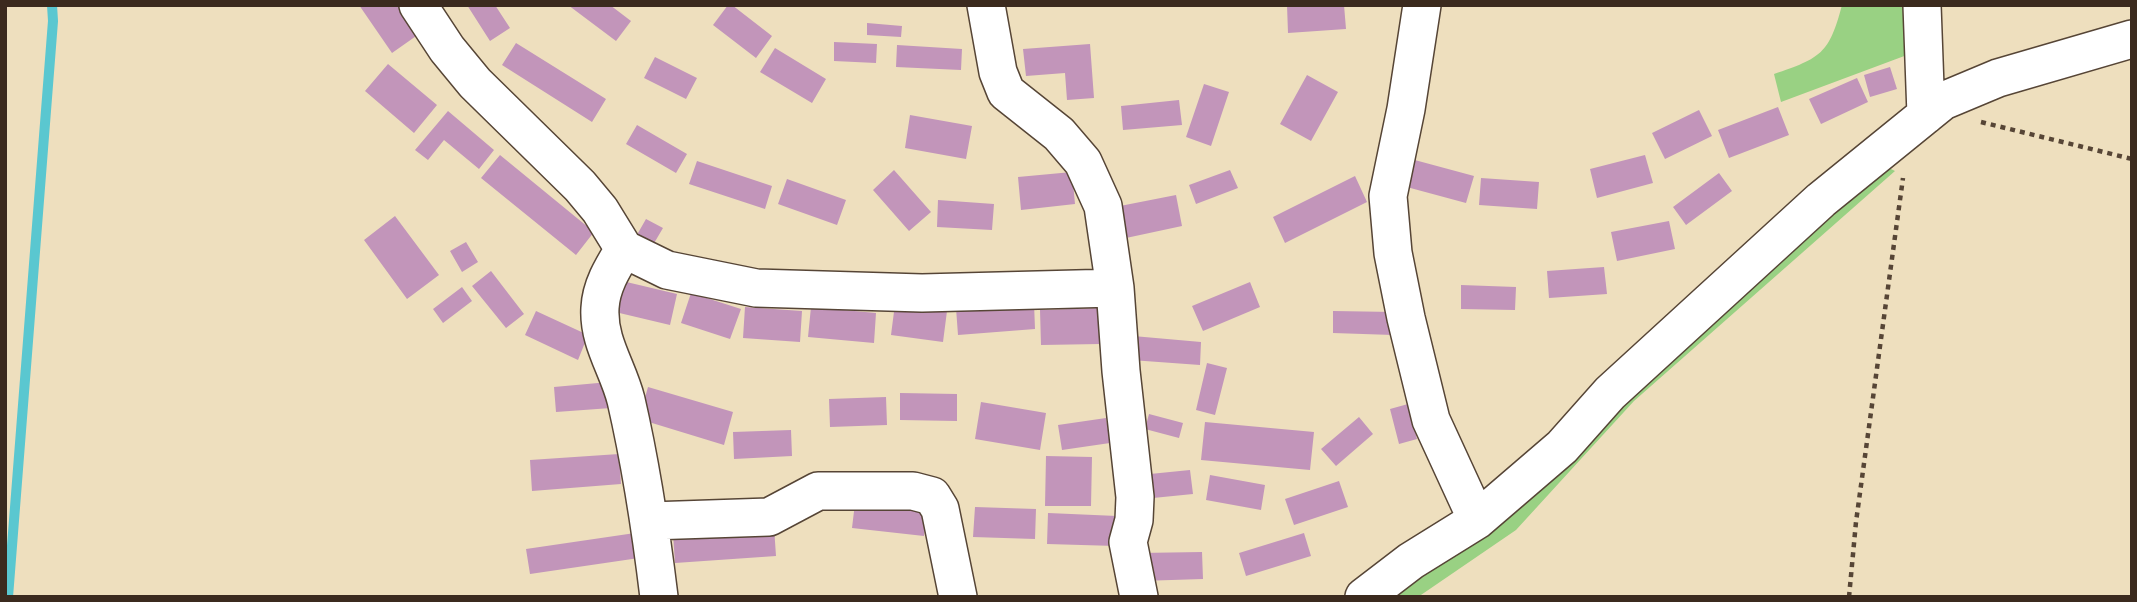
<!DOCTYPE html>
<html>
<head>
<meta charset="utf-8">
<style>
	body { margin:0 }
	#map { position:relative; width:2137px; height:602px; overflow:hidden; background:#eedfbe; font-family:"Shantell Sans",sans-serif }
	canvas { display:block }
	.frame { position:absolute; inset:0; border:7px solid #3b2a1e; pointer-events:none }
</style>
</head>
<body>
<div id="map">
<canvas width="2137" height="602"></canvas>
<div class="frame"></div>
</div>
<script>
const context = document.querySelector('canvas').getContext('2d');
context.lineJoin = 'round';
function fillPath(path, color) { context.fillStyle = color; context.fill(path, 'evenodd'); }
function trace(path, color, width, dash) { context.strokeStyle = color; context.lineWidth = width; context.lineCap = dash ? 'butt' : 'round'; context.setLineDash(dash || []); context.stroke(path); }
fillPath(new Path2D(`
	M1842,5H1909L1907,55L1781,102L1774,74C1821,58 1829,54 1842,5Z
	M1889,168L1895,171L1634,401L1516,530L1418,597H1394L1425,574L1632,393L1875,176Z`), '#99d183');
trace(new Path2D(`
	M8,597L53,21L52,5`), '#5ac7d0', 10);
fillPath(new Path2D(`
	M359,5H399L419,34L392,53Z
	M467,5H495L510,28L490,41Z
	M568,5H610L631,21L616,41Z
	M728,5H732L772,36L756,58L713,25Z
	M1287,5H1344L1346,29L1288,33Z
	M867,23L902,26L901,37L867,35Z
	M834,42L877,44L876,63L834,61Z
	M516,43L606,99L592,122L502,65Z
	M1090,44L1094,98L1067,100L1065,73L1026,76L1023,49Z
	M897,45L962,49L961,70L896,67Z
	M775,48L826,79L812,103L760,72Z
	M655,57L697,78L686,99L644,78Z
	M388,64L437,105L414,133L365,91Z
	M1890,67L1897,89L1870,97L1864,75Z
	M1307,75L1338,92L1311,141L1280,124Z
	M1857,78L1868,102L1821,124L1809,99Z
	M1204,84L1229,92L1211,146L1186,137Z
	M1179,100L1182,125L1123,130L1121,106Z
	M1778,107L1789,135L1729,158L1718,130Z
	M1699,110L1712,136L1665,159L1652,133Z
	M448,111L494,150L479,169L444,140L428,160L415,150Z
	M910,115L972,126L966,159L905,148Z
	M637,125L687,154L676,173L626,144Z
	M500,155L594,232L576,255L481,178Z
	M1645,155L1653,183L1597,198L1590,169Z
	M1411,159L1474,176L1466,203L1403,186Z
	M697,161L772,186L765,209L689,184Z
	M894,170L931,212L909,231L873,190Z
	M1230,170L1238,188L1196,204L1189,185Z
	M1072,172L1075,204L1021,210L1018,177Z
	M1719,173L1732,191L1686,225L1673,207Z
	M1355,176L1367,202L1285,243L1273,217Z
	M1481,178L1539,182L1537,209L1479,205Z
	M787,179L846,200L837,225L778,204Z
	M1176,195L1182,226L1126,238L1120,206Z
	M938,200L994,204L992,230L937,227Z
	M395,216L439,275L407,299L364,240Z
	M646,219L663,228L650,250L634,240Z
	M1669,221L1675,249L1617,261L1611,232Z
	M466,242L478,262L462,272L450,251Z
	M1604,267L1607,294L1549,298L1547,271Z
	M491,271L524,314L506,328L472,286Z
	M618,280L677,294L670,325L611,311Z
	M1250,282L1260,307L1203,331L1192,306Z
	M1461,285L1516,287L1515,310L1461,309Z
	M462,287L472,301L443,323L433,309Z
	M691,293L741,309L730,339L681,323Z
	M1034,303L1035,329L958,335L956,308Z
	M895,304L947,311L943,342L891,335Z
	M745,307L802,311L800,342L743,338Z
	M811,307L876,313L874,343L808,337Z
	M1099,308L1100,344L1041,345L1040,310Z
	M536,311L588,335L578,360L525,335Z
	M1333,311L1394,312L1393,335L1333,333Z
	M1133,336L1201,342L1200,365L1131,360Z
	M1207,363L1227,368L1215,415L1196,410Z
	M609,382L611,408L556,412L554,387Z
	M648,387L733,412L724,445L639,419Z
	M900,393L957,394V421L900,420Z
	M886,397L887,425L830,427L829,399Z
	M981,402L1046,413L1040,450L975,439Z
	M1408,404L1417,439L1399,444L1390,409Z
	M1149,414L1183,423L1179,438L1145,429Z
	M1359,417L1373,434L1336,466L1321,449Z
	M1106,418L1110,443L1062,450L1058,425Z
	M1205,422L1314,432L1310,470L1201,460Z
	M791,430L792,456L734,459L733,432Z
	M619,454L621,484L532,491L530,460Z
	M1046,456L1092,457L1091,506H1045Z
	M1190,470L1193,494L1143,499L1140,475Z
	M1210,475L1265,485L1261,510L1206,500Z
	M1339,481L1348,507L1294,525L1285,499Z
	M855,503L927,511L924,536L852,528Z
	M975,507L1036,509L1035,539L973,537Z
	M1048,513L1117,516L1116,546L1047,544Z
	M774,527L776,556L675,563L673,534Z
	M635,533L639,558L530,574L526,549Z
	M1304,533L1311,556L1246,576L1239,553Z
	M1202,552L1203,579L1140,581L1139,553Z`), '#c295ba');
const minor = new Path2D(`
	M418,5L447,49L475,83L580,186L600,210L624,249L667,270L756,288L922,293L1115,288
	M986,5L998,72L1006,92L1059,134L1083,162L1103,206L1115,288L1121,371L1135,497L1134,520L1128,542L1139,597
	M1422,5L1406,109L1388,196L1393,253L1406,318L1431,420L1477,520
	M1922,5L1926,115
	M624,249C613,267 601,286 600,308C598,342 618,368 626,400C641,465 651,531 659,597
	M650,521L769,517L818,491H913L932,496L940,509L958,597
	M1364,597L1411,561L1477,520L1562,447L1610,393L1821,200L1943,101L1998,78L2132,39`);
trace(minor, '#564536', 40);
trace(new Path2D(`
	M1981,122L2132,159
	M1849,597L1856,522L1903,178`), '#564536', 4.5, [5, 5]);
trace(minor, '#fff', 37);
</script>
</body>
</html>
